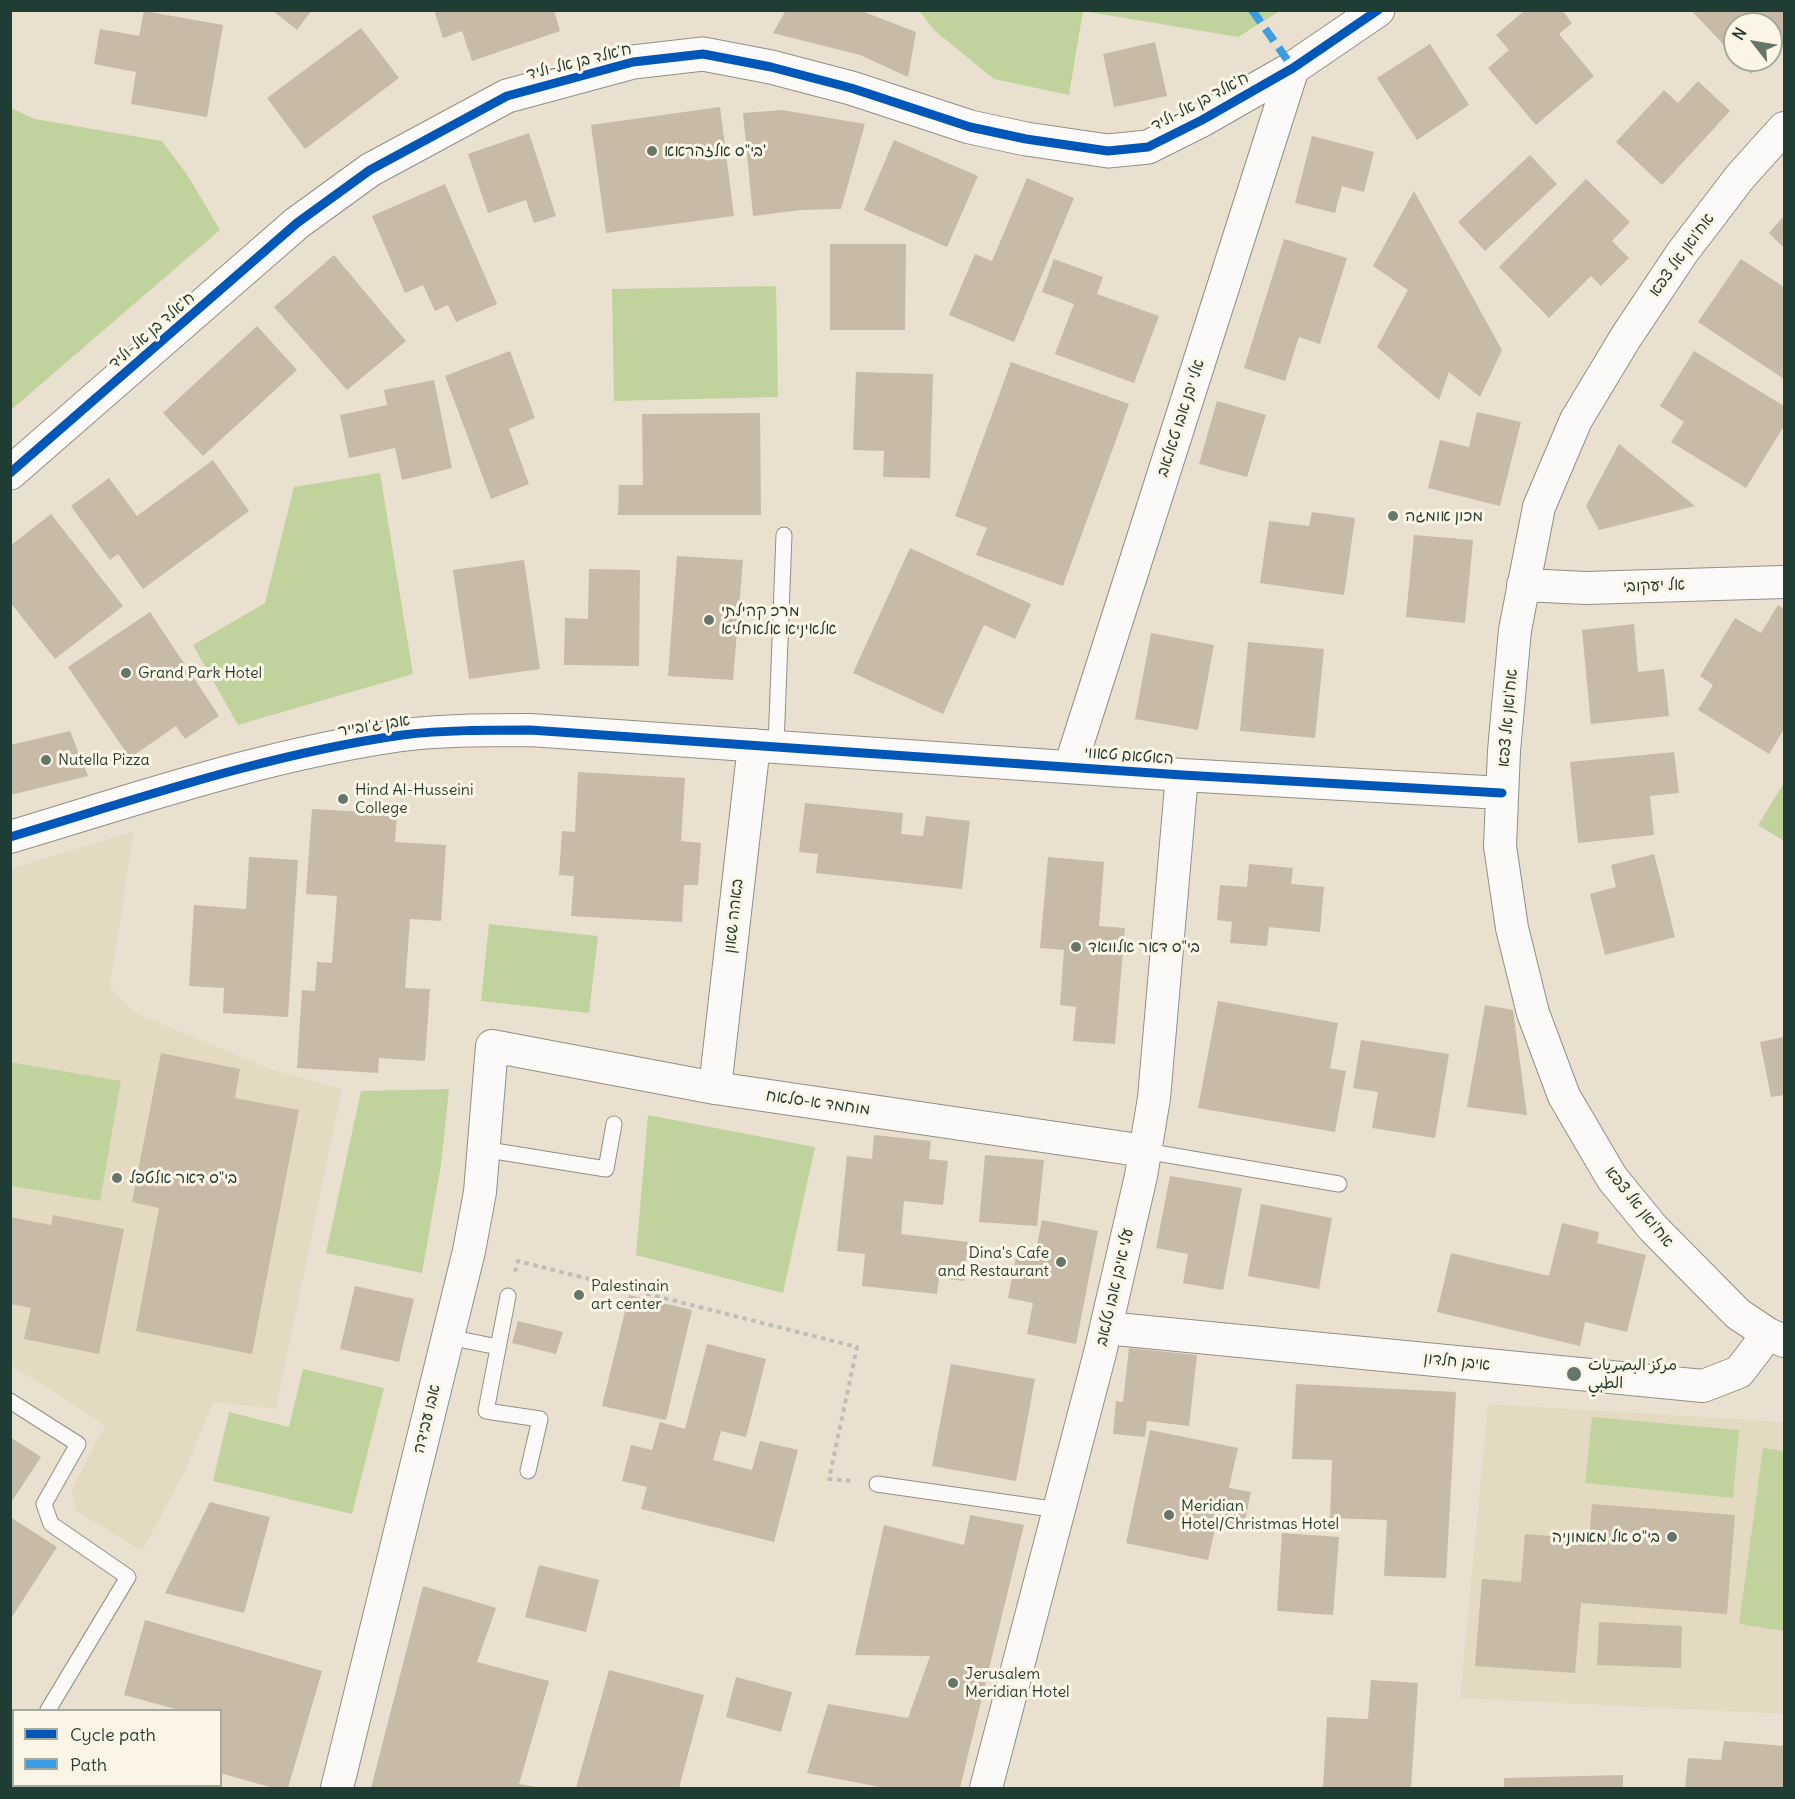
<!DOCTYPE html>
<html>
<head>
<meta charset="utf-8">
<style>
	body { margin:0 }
	#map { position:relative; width:1795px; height:1799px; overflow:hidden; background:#eae0d0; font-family:Delius,sans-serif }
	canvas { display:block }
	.frame { position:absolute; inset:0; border:12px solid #1f3d34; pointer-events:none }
	.legend { position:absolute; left:12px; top:1709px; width:210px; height:78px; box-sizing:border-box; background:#fcf5e5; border:2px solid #a4ab9e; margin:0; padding:8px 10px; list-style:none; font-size:18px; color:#1f3d34 }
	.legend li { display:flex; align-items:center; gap:12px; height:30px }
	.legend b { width:30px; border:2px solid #a4ab9e }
	.north { position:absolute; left:1723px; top:12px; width:60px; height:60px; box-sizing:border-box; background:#fcf5e5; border:2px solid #a4ab9e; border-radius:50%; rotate:301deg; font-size:16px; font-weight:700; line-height:24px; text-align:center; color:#1f3d34 }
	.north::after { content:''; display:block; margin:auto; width:21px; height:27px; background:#66766b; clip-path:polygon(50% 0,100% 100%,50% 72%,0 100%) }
</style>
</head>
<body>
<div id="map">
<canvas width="1795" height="1799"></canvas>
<div class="frame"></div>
<ul class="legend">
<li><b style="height:8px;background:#0057b8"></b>Cycle path</li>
<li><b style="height:8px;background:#3c9ee2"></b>Path</li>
</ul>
<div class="north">N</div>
</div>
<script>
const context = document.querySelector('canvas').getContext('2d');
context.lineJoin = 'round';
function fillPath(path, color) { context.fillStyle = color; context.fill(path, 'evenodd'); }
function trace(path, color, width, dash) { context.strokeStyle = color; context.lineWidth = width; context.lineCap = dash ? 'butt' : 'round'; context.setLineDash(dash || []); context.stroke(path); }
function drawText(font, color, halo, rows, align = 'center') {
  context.font = font + ' Delius,"Playpen Sans Arabic","Playpen Sans Hebrew",sans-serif'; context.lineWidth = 6; context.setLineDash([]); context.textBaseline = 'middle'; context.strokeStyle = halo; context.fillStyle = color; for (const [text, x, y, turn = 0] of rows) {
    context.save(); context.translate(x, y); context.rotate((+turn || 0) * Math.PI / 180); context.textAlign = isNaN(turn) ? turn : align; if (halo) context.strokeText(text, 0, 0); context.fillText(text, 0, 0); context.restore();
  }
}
fillPath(new Path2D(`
	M134,831L110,987L133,1012L270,1069L342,1089L276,1409L213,1402L185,1471L142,1551L76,1511L72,1489L105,1425L11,1365L10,869Z
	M1488,1404L1784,1422V1714L1460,1698Z`), '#e4dac1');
fillPath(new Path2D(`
	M919,11H1280L1238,37L1083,11L1069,95L994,79L935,31Z
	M11,108L35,119L162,141L188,176L220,230L11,410Z
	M776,286L778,397L614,401L612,289Z
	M380,473L413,674L238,725L193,645L265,603L294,487Z
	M1784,783V841L1758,825Z
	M489,924L598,936L589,1013L481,1001Z
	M10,1062L121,1081L100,1201L11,1186Z
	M449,1089L441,1165L422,1273L326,1253L361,1091Z
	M648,1115L815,1147L783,1293L636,1255Z
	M303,1369L384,1388L352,1514L213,1481L229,1412L289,1427Z
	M1592,1417L1739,1430L1733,1498L1585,1483Z
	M1763,1448L1784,1451V1631L1739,1624Z
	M35,1786H167L166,1788H33Z`), '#c1d39d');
fillPath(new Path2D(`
	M272,10H312L297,30Z
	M434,10H554L560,31L472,61L462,31L443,38Z
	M786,10H859L916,32L908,77L860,55L773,33Z
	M1525,10H1562L1572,23L1559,34L1594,76L1536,125L1488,68L1509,50L1496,35Z
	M1691,10H1784V43L1771,56V24H1735V57Z
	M144,11L223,25L207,117L131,104L136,72L94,64L100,29L139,36Z
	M361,28L399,78L305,149L267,98Z
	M1155,42L1167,96L1114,107L1103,54Z
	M1430,44L1469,105L1417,140L1377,78Z
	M1738,60H1766L1751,74Z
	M1698,81L1730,111L1662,185L1616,142L1664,90L1678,103Z
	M720,107L734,216L606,233L591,125Z
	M782,110L865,124L841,209L801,210L753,216L743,113Z
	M529,133L556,216L534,223L526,200L488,213L468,154Z
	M1312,136L1374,152L1364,192L1342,186L1335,213L1295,203Z
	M894,140L978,176L947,247L864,210Z
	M1530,155L1557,184L1485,251L1458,222Z
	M1027,178L1074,198L1014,342L949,315L975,254L992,261Z
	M1586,179L1630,222L1612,241L1629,258L1601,286L1591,276L1549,318L1499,267Z
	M445,184L497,304L456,322L448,305L435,311L423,285L405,293L372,216Z
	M1414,191L1502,350L1480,397L1449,372L1439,400L1377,347L1408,290L1373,266Z
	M1784,216V248L1769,233Z
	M1284,239L1347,258L1320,344L1299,337L1285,381L1244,368Z
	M830,244H906L905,330H830Z
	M334,255L406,341L347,390L274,307Z
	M1054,259L1103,277L1097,294L1159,316L1134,383L1055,354L1074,304L1042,292Z
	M1741,259L1784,287V379L1698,322Z
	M257,326L297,370L203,456L163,413Z
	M510,351L535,418L509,429L529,484L491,499L445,376Z
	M1694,351L1784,406V426L1746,488L1671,442L1684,422L1660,406Z
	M1011,362L1129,404L1063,586L976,555L987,528L955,516Z
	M856,372L933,374L930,478L883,477L884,451L853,450Z
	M434,380L452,468L402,480L395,448L349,458L340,415L387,405L384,390Z
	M1217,401L1266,415L1247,477L1199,464Z
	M1477,412L1521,422L1500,506L1428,488L1440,440L1469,447Z
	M760,413L761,515H618L619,485H643L642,414Z
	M1619,444L1695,506L1599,530L1586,506Z
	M213,460L249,511L143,589L118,554L110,560L71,506L109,478L137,516Z
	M1312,512L1355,518L1344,595L1260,583L1269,521L1309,526Z
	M51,514L123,606L55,659L10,602V546Z
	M1414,535L1473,540L1465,623L1406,617Z
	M910,548L1031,604L1015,639L984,625L943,714L853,673Z
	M677,556L743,560L733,680L668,676Z
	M524,560L540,669L469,679L453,570Z
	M589,569L640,570L639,666L564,665L565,618L588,619Z
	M1778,605L1784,609V729L1769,754L1698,710L1713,685L1700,676L1735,618L1761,633Z
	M150,612L219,716L185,739L176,726L130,758L68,667Z
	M1634,624L1638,672L1664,669L1669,716L1591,724L1582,630Z
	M1151,633L1214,645L1198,730L1135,719Z
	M1248,642L1324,649L1315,738L1240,731Z
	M70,731L88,776L10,795V745Z
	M1674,752L1679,793L1650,796L1654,835L1578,843L1570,762Z
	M578,772L685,778L681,841L701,843L698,885H684L682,922L571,916L574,876L559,875L562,831L575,832Z
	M805,803L903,813L901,834L923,836L926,816L970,821L962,889L816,873L818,854L799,852Z
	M312,809L397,814L395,842L446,845L441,921L410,919L405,988L430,989L425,1061L379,1058L378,1073L297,1068L302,990L315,991L317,962L332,963L337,896L306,894Z
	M1654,854L1675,937L1605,955L1590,894L1616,887L1611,865Z
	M249,857L298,860L288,1017L223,1013L224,988L189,986L194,905L246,909Z
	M1048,857L1104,862L1099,926L1125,928L1115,1044L1073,1041L1076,1007L1060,1005L1064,950L1040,948Z
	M1249,864L1293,868L1291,884L1324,887L1320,932L1269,927L1267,946L1230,943L1232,922L1217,920L1220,885L1247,887Z
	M1218,1001L1338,1023L1330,1068L1346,1071L1335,1132L1198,1108Z
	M1485,1005L1513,1010L1527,1115L1467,1107Z
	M1784,1037V1095L1771,1097L1760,1042Z
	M1361,1040L1449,1054L1435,1138L1372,1128L1378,1092L1353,1088Z
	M161,1053L240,1069L235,1098L299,1110L252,1354L136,1331L159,1208L132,1202Z
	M874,1135L931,1141L929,1159L948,1161L943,1205L904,1201L901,1234L968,1242L964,1281L939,1278L937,1294L862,1286L865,1254L837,1251L847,1156L872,1159Z
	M985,1155L1044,1160L1037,1226L979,1222Z
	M1170,1176L1242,1188L1223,1290L1183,1283L1188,1254L1156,1248Z
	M1261,1204L1332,1218L1319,1289L1248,1276Z
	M53,1215L124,1229L99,1354L24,1339L31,1308L10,1304V1217L51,1225Z
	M1042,1220L1098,1231L1076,1344L1027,1334L1033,1303L1008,1298L1017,1252L1035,1255Z
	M1562,1223L1599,1232L1597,1243L1646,1255L1627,1332L1585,1322L1580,1346L1437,1312L1451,1253L1549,1276Z
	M355,1286L414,1299L399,1362L340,1349Z
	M629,1295L692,1310L666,1420L602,1406Z
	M518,1321L563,1332L556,1354L512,1343Z
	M707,1344L766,1359L746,1437L721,1431L713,1460L752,1470L760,1441L798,1450L774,1542L641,1509L647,1487L622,1481L631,1445L652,1450L660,1422L685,1429Z
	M1129,1348L1197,1355L1189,1426L1147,1421L1145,1437L1113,1434L1116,1401L1123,1402Z
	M951,1364L1035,1379L1016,1481L932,1466Z
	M1296,1384L1456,1392L1446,1578L1384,1576L1387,1520L1330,1518L1332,1460L1292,1459Z
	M1150,1430L1238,1448L1229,1488L1251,1492L1244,1526L1217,1520L1208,1560L1126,1543Z
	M10,1437L41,1457L10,1504Z
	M210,1502L270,1517L244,1613L165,1593Z
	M1592,1504L1735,1515L1727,1614L1581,1603L1575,1673L1475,1666L1482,1579L1521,1582L1525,1534L1589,1539Z
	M970,1515L1024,1525L960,1788H885L807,1773L828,1704L908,1718L930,1656L855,1655L884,1525L964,1545Z
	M10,1517L57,1547L10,1620Z
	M1282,1533L1339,1537L1333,1615L1277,1611Z
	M539,1565L599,1580L586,1632L525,1617Z
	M423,1586L496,1608L477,1662L549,1681L519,1784L542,1788H371Z
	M145,1620L322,1671L288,1788H273L220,1773V1710H179L124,1695Z
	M1599,1622L1682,1626L1681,1668L1597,1665Z
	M609,1670L704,1695L679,1788H576Z
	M736,1677L792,1692L781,1732L726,1717Z
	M1371,1680L1418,1683L1411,1788H1323L1327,1717L1368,1719Z
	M1724,1741L1784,1746V1788H1685L1688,1758L1721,1760Z
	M1623,1775V1788H1504V1778Z`), '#c7baa6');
const lane = new Path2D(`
	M776,746L784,535
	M482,1149L606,1169L614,1124
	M1145,1151L1339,1184
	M508,1296L486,1411L540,1419L528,1471
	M448,1337L498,1347
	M10,1401L78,1444L44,1504L51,1524L128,1577L48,1710
	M877,1484L1059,1510
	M10,1773L14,1768`);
const street = new Path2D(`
	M1784,128L1740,177L1682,253L1626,337L1576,420L1539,507L1515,630L1504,751L1500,846L1512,928L1533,1013L1564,1096L1612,1178L1653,1228L1738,1314L1768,1334L1784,1341
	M1523,585L1586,588L1784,582
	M1070,767L1293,68
	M10,837C140,798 268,754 402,735C445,730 487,730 530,730L1182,775L1502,793
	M715,1088L754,745
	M1106,1328L1703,1386L1739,1372L1768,1334
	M337,1788L469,1251L480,1192L492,1046L715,1088L1145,1151
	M986,1788L1100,1353L1141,1176L1154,1098L1182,775`);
const secondary = new Path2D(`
	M10,473L297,223L370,170L507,96L633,62L703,54L771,67L851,88L970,127L1026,139L1108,151L1148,147L1202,120L1293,68L1378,10`);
trace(lane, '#909086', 17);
trace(street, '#909086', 34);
trace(secondary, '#909086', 35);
trace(new Path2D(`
	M515,1272L518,1261L857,1347L829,1479L853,1481`), '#bdbebb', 4, [4.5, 4.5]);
trace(lane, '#fcfaf8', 15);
trace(street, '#fcfaf8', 32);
trace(secondary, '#fcfaf8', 33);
trace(new Path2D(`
	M1252,10L1293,68`), '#3c9ee2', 8, [15, 8]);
trace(new Path2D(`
	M10,473L297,223L370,170L507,96L633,62L703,54L771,67L851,88L970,127L1026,139L1108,151L1148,147L1202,120L1293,68L1378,10
	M10,837C140,798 268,754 402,735C445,730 487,730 530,730L1182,775L1502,793`), '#0057b8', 9);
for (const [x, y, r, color] of [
	[652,151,6,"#66766b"],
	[1393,516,6,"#66766b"],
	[709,620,6,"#66766b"],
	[126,673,6,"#66766b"],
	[46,760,6,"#66766b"],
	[343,799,6,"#66766b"],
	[1076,947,6,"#66766b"],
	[117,1178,6,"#66766b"],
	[1061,1262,6,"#66766b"],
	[579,1295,6,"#66766b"],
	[1574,1374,8,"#66766b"],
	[1169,1515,6,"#66766b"],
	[1672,1537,6,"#66766b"],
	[953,1683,6,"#66766b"]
]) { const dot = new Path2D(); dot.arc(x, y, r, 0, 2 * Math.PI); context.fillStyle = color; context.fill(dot); trace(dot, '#fcf5e5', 2); }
drawText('16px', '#1f3d34', '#fcf5e5', [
	["ח'אלד בן אל-וליד",579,62,-14],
	["ח'אלד בן אל-וליד",1200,102,-28],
	["אח'ואן אל צפא",1682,255,-54],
	["ח'אלד בן אל-וליד",152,331,-41],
	["אלי יבנ אבו טאלאב",1181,418,-72],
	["אל יעקובי",1654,586,-2],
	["אח'ואן אל צפא",1508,718,-85],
	["אבן ג'ובייר",374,726,-9],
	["האטאם טאווי",1129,756,4],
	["באהה שאון",734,916,-84],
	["מוחמד א-סלאח",818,1103,8],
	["אח'ואן אל צפא",1639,1207,51],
	["עלי איבן אבו טלאב",1115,1287,-77],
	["איבן חלדון",1457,1362,6],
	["אבו עבידה",427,1419,-76]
]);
drawText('16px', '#1f3d34', '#fcf5e5', [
	["בי\"ס אלזהראא'",664,151],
	["מכון אומגה",1405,516],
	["מרכ קהילתי",721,611],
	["אלאיניא אלאחליא",721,629],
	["Grand Park Hotel",138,673],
	["Nutella Pizza",58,760],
	["Hind Al-Husseini",355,790],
	["College",355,808],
	["בי\"ס דאר אלוואד",1088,947],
	["בי\"ס דאר אלטפל",129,1178],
	["Dina's Cafe",1049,1253,"right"],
	["and Restaurant",1049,1271,"right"],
	["Palestinain",591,1286],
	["art center",591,1304],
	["مركز البصريات",1588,1365],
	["الطبي",1588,1383],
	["Meridian",1181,1506],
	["Hotel/Christmas Hotel",1181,1524],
	["בי\"ס אל מאמוניה",1660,1537,"right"],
	["Jerusalem",965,1674],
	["Meridian Hotel",965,1692]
], 'left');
</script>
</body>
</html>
